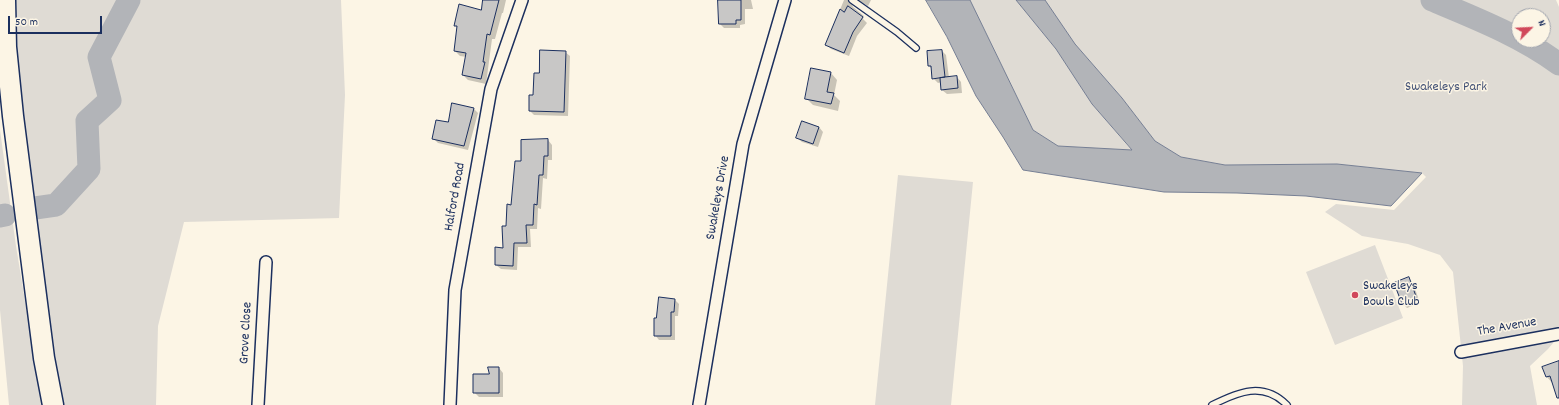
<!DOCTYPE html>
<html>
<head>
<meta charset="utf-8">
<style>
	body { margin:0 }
	#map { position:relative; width:1559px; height:405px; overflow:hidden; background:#fcf5e5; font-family:Dekko,sans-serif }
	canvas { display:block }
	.north { position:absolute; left:1511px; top:8px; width:40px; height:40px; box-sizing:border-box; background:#fcf5e5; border:1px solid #a2a6af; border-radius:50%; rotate:66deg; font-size:11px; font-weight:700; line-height:16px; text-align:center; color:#1b2f5e }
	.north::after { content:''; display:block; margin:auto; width:14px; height:18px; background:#d1495b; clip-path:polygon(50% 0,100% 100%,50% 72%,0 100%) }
	.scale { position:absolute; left:8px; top:16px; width:94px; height:18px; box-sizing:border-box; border:2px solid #1b2f5e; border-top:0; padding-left:5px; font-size:12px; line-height:14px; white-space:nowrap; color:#1b2f5e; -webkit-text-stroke:3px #fcf5e5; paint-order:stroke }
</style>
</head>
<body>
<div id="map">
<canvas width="1559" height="405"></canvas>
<div class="north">N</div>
<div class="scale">50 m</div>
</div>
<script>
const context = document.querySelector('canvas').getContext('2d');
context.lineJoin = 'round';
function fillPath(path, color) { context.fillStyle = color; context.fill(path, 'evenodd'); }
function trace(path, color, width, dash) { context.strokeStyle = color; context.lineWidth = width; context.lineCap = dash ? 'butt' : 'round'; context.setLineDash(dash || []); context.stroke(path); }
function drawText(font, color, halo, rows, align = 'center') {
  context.font = font + ' Dekko,sans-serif'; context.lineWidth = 3; context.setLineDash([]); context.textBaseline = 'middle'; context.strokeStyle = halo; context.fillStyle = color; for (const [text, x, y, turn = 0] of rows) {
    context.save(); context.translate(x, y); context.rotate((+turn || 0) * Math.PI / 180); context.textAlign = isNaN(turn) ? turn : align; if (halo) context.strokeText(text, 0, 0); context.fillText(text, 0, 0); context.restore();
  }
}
fillPath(new Path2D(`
	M16,0H341L345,95L339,218L184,222L158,326L156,405H62L25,139L17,56Z
	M970,0H1016L1056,49L1092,104L1132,151L1058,146L1033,130Z
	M1045,0H1556L1559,7V336L1548,349L1530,366L1537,405H1462L1463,366L1453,272L1440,255L1408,244L1362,236L1325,212L1336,204L1394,210L1426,177L1422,173L1337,164L1225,165L1181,157L1155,141L1122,98L1075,44ZM1519,16H1543V40H1519Z
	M0,130L16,246L42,405H9L0,310Z
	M898,175L973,182L951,405H875Z
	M1375,245L1403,318L1335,345L1306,272Z`), '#dfdbd4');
const water = new Path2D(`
	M926,0H970L1033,130L1058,146L1132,150L1092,104L1056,49L1016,0H1045L1075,44L1122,98L1155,141L1181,157L1225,165L1337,164L1422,173L1391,206L1306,196L1237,193L1164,192L1023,170L1003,137L976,96L947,37Z`);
fillPath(water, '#b2b4b8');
trace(water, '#767f94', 1);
fillPath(new Path2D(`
	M484,0H506L503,13H502L495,39H492L486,84L468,80L463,75L467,57L460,56L455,51L458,28L455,25L482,11Z
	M719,0H751L753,9H745V24L740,25V28H724L720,24Z
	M844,0H857H854L852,4L853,7L864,16L863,19L867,23L857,36L849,56L831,49L826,44Z
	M858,0H871L868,6Z
	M942,51L946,55L949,78L957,77L961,82L962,93L947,94L942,90V82L938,83L933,78L932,69L929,66Z
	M565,52L570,56L568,116L534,115L530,111L540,74Z
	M831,73L837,80L834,95L840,101L838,111L813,105L806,98Z
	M474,109L478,113L468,150L438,143L433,138Z
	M819,127L823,132L818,147L802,142L797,138Z
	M548,140L552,145V160H548L547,179L543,178L541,209L538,208L537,229H530L531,247H518L517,270L501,269L496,265L504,249L507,227L522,162Z
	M1409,279L1413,283L1420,303L1407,308L1403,304L1395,283Z
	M660,298L675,300L679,304L678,316H675V340H659L655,335Z
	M1559,362V397L1553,384L1547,377L1543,367Z
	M489,368H499L503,373V397H479L474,392L490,375Z`), '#0003');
trace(new Path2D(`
	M1432,0C1475,18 1521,36 1559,64
	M28,209L56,205L89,169L87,121L110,100L99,57L129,0
	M0,216L5,215`), '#b2b4b8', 23);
const building = new Path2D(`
	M483,0H499L490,35L487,34L483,62H485L481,79L462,75L466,53L454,51L457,26H454L459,4L481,10Z
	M718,0H741V20H736V24H719Z
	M848,6L863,17L853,32L844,53L825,45L840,9L844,12Z
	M540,50L566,51L564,112L529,111V95H533L534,73H539Z
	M942,50L945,77L932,79L931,66H928L927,51Z
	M811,68L831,72L827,92L834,93L831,104L805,99Z
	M957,76L958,88L941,90L940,78Z
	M452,103L474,108L464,146L432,139L436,120L448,122Z
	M802,121L819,127L813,144L796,138Z
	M548,139V156H544L543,175H539L537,205L534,204L533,225H526L527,243H514L513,266L495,265V247L503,248L502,226H506L507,204L511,205L515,161H521V140Z
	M1409,277L1417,299L1402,304L1394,283Z
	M659,297L675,299L674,312H671V336H654V318H656Z
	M1559,361V398H1557L1550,376L1546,377L1542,367Z
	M488,367H499V393H473V374H489Z`);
fillPath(building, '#c8c7c6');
trace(building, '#1b2f5e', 1);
const lane = new Path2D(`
	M852,0L897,32L916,48
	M1212,405C1238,392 1263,381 1287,405`);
const street = new Path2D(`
	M1461,352L1559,334
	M258,405L266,262
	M450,405L455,290L491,89L522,0
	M699,405L743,144L785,0`);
const highway = new Path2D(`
	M5,0L6,47L13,116L44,358L53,405`);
trace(lane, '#1b2f5e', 8);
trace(street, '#1b2f5e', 14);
trace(highway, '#1b2f5e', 23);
trace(lane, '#fcf5e5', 5.5);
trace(street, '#fcf5e5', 11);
trace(highway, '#fcf5e5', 20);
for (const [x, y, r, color] of [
	[1355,295,4,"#d1495b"]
]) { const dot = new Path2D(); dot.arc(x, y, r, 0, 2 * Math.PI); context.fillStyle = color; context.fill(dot); trace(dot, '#fcf5e5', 1.5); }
drawText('14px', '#425176', '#fcf5e5', [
	["Swakeleys Park",1446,88]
]);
drawText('14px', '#1b2f5e', '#fcf5e5', [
	["Halford Road",456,197,-80],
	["Swakeleys Drive",719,198,-80],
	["The Avenue",1507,328,-10],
	["Grove Close",247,333,-87]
]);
drawText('14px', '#1b2f5e', '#fcf5e5', [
	["Swakeleys",1363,287],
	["Bowls Club",1363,303]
], 'left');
</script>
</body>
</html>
